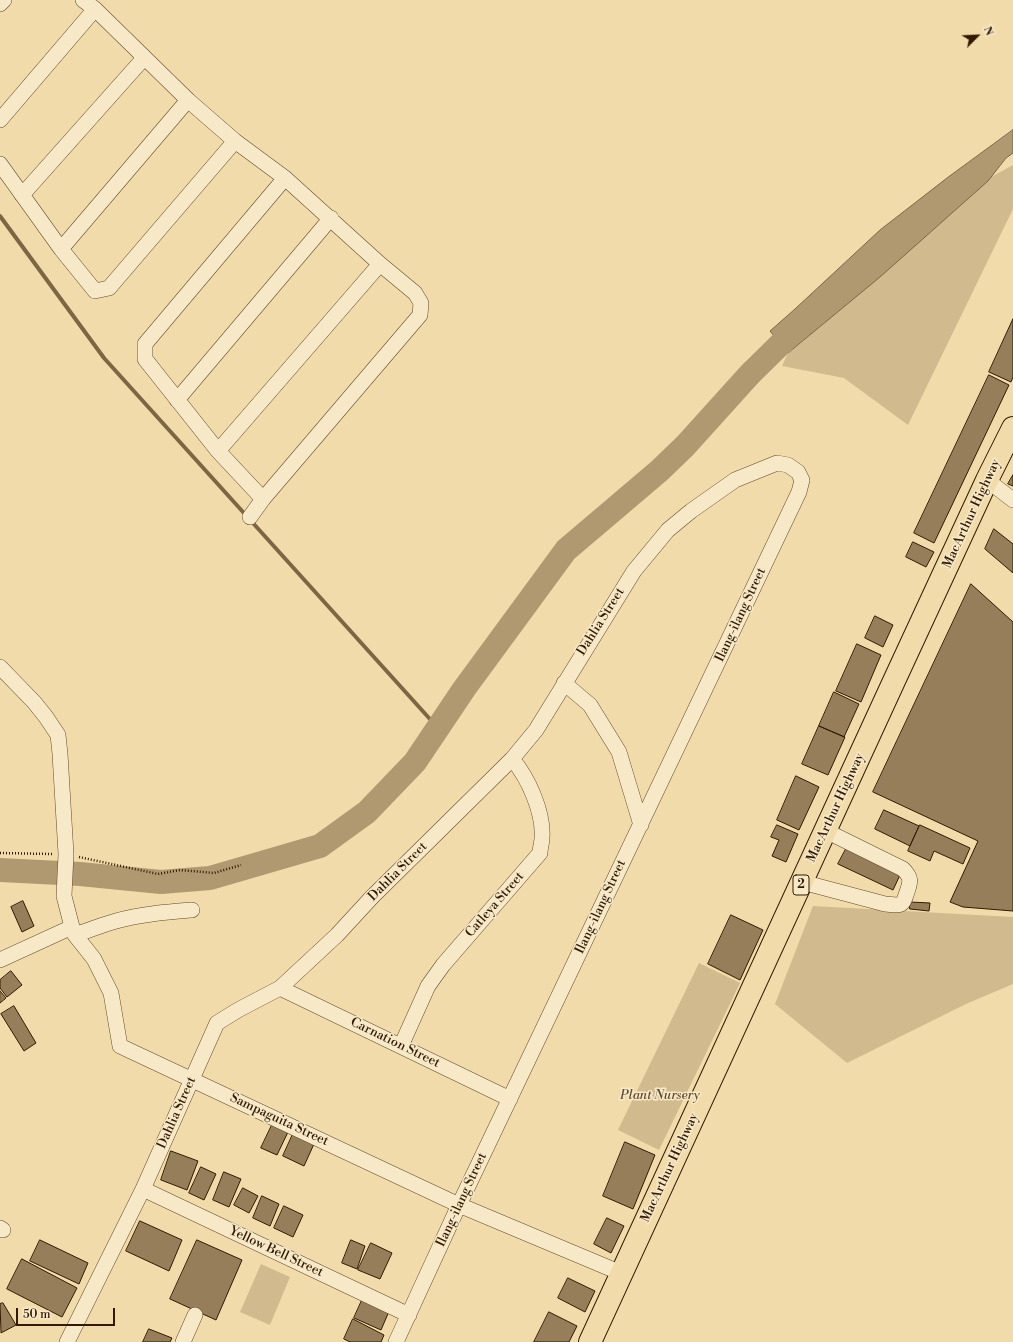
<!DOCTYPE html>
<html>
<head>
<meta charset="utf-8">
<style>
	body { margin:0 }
	#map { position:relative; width:1013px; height:1342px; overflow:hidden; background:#f2dbaa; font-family:"Libre Bodoni",serif }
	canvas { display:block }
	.north { position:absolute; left:957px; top:16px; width:40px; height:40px; -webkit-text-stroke:3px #f7e8c8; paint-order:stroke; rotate:66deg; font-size:11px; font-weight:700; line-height:16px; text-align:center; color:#311a01 }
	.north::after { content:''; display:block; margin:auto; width:14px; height:18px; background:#311a01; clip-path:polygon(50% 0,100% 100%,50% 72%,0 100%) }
	.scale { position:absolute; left:16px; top:1308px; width:99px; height:18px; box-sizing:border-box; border:2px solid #311a01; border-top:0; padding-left:5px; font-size:12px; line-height:14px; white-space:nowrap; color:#311a01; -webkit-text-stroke:3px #f7e8c8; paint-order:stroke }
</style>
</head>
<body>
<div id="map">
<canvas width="1013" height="1342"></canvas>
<div class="north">N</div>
<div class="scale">50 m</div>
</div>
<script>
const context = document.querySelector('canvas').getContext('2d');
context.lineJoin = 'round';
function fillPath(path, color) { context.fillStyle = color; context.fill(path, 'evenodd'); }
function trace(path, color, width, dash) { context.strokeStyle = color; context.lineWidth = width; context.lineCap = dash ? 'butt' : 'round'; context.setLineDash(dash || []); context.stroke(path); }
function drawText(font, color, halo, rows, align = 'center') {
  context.font = font + ' "Libre Bodoni",serif'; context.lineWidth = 3; context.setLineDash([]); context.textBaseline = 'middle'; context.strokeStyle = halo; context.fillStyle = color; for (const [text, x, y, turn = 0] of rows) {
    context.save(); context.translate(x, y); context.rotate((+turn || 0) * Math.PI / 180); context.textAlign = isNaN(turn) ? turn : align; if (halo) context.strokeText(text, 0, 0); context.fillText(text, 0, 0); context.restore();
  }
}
fillPath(new Path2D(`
	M1013,165V209L908,425L844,378L782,366L788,353L848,303L991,177Z
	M813,906L1013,917V984L966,1004L847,1063L775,1004Z
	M699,963L740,983L659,1150L618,1130Z
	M261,1264L290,1277L270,1325L240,1312Z`), '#d1ba8d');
const water = new Path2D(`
	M1013,130V153L1006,158L988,181L880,277L788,353L770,331L795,309L880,230L947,178Z`);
fillPath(water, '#b09971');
trace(water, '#7d6644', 1);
trace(new Path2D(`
	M0,216L104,358L438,728`), '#7d6644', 4);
trace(new Path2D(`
	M0,870L80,874L161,882L210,878L320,846L367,812L415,762L464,689L566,550L659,471L685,446L750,374L804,321`), '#b09971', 24);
const building = new Path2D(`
	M1013,319V377L1011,382L989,372Z
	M989,375L1009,385L934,543L914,533Z
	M1013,475V486L1008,484Z
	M994,529L1013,544V573L985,549Z
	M913,542L934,552L926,567L906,557Z
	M971,584L1013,622V911L963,907L950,902L978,841L873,792Z
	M875,616L893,625L883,647L865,638Z
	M857,644L881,655L861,702L836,691Z
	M834,692L859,704L844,737L819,726Z
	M819,726L845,737L828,775L802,764Z
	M796,776L819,787L799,830L777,820Z
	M884,810L919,826L910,846L875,829Z
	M777,825L798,834L786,862L772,856L779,840L771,837Z
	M920,825L970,848L963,864L934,851L930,861L908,851Z
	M846,849L900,875L893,890L838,864Z
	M23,901L34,926L22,932L11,907Z
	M910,902L930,903L929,911L910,909Z
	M731,915L763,930L740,980L708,964Z
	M11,971L22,985L7,997L0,988V980Z
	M0,991L6,998L0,1003Z
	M14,1006L36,1043L24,1051L1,1014Z
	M273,1123L289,1130L277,1155L261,1148Z
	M293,1134L314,1144L304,1166L283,1156Z
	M625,1142L655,1155L633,1209L603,1196Z
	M171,1151L198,1161L187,1190L161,1180Z
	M201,1167L216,1174L204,1200L189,1193Z
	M224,1172L241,1179L229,1207L213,1200Z
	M243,1188L258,1196L249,1213L234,1205Z
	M262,1196L279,1204L270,1226L253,1218Z
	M284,1206L303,1215L293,1237L274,1228Z
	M607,1218L624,1226L611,1253L594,1244Z
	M140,1221L182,1240L169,1271L126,1251Z
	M40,1240L88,1263L79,1284L30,1261Z
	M197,1240L242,1260L216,1320L170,1299Z
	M351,1240L365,1246L357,1269L342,1263Z
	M371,1243L392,1253L380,1279L358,1270Z
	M22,1259L77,1288L62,1317L7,1289Z
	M568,1278L595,1291L585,1312L558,1298Z
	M363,1298L390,1309L381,1330L354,1318Z
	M3,1303L16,1325L1,1333L0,1304Z
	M549,1312L577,1326L569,1342H534Z
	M353,1319L384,1335L381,1342H350L344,1339Z
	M149,1329L172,1338L170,1342H143Z`);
fillPath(building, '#957e59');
trace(building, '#311a01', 1);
const minor = new Path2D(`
	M83,0L95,9L189,101L235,141L285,178L380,264L415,293L421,303L420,315L263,499L250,517
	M0,4L4,0
	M0,120L95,9
	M0,164L61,249L95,291L109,288L235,141
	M22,195L144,58
	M61,249L188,100
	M177,400L331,218
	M218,451L380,264
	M987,480L1013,500
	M263,499L218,451L145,359V344L285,178
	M0,667L34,702L46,717L58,735L60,754L66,854L64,896L72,927L75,935L94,959L111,993L120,1046L459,1205L621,1273
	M564,683L590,705L619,752L641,825
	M802,882L885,904C890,904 897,906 901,904C904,902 905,898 906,895C910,883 913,879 903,869L826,831
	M75,935C89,930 102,925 116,921C141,914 167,912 192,910
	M0,960L72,927
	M280,988L510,1099
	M401,1046L428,986L443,965L540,853C540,848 542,843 542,838C544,813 528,777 512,759
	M143,1189L409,1315
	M0,1228L3,1230
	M67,1342L143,1189L217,1023L238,1010L280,988L337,935L372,897L512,759L536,730L634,571L668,530L691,511L735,480L777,463L788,465L798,472L802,480L799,492L459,1205L396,1342
	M183,1342L195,1315`);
const highway = new Path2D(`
	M590,1342L894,681L987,480L1013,428`);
trace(minor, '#614a2b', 16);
trace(highway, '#311a01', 24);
trace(new Path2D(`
	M0,853L52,854
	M79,857L158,874L180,870L214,873L241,865`), '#311a01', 2.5, [1, 2]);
trace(minor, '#f7e8c8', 15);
trace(highway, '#f2dbaa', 22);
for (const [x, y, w] of [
	[801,885,16]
]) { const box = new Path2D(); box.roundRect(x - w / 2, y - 10, w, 20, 3); context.fillStyle = '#f7e8c8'; context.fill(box); trace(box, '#311a01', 1); }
drawText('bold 12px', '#311a01', null, [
	["2",801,885]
]);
drawText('13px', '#311a01', '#f7e8c8', [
	["MacArthur Highway",972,514,-65],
	["Ilang-ilang Street",741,615,-65],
	["Dahlia Street",601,622,-58],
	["MacArthur Highway",836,808,-65],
	["Dahlia Street",398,872,-45],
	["Catleya Street",495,905,-49],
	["Ilang-ilang Street",601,907,-65],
	["Carnation Street",395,1043,26],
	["Dahlia Street",177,1113,-66],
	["Sampaguita Street",279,1120,25],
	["MacArthur Highway",670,1168,-65],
	["Ilang-ilang Street",462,1200,-65],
	["Yellow Bell Street",276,1252,25]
]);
drawText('italic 13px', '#614a2b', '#f7e8c8', [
	["Plant Nursery",660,1096]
]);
</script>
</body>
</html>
